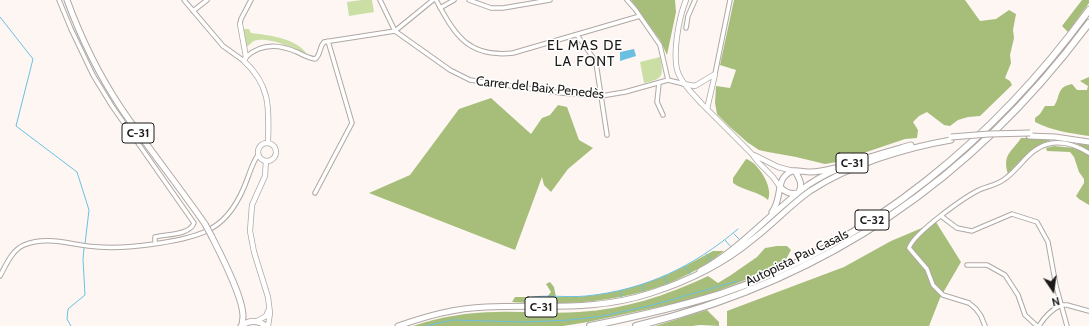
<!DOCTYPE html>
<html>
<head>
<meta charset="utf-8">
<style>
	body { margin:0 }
	#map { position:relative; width:1089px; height:326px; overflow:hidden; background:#fdf6f2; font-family:Cabin,sans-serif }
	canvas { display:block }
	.north { position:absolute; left:1033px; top:270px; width:40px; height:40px; -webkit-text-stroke:3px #fff; paint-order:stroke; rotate:167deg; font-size:11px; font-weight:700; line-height:16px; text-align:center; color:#1c1a18 }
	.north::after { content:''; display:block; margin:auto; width:14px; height:18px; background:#1c1a18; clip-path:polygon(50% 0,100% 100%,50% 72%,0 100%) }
</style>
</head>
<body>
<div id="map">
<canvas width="1089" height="326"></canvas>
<div class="north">N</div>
</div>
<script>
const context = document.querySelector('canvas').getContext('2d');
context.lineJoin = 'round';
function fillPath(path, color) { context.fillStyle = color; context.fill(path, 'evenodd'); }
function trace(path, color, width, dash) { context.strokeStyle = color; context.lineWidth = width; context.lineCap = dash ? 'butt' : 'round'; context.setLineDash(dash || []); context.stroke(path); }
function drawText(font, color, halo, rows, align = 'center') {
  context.font = font + ' Cabin,sans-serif'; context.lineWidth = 3; context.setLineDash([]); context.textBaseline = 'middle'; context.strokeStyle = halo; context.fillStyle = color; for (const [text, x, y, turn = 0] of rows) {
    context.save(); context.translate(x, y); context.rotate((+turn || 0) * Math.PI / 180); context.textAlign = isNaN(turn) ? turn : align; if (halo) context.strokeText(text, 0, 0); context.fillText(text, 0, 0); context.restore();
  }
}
fillPath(new Path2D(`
	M362,0H372L374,12L349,16L347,2Z
	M242,29H249L251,33C268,35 296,38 307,54C295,48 267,36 254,41C252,42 249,45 247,47Z
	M660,57C664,77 663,79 644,83L640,62Z`), '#cbdfa5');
fillPath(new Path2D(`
	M631,0H675L676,12L667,55L660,40Z
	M734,0H965L980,21L996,19L1009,10L1016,14L1013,30L1014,38L1010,55L1011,63L1005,78L1010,81L1012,85L980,116L968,117L958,120L950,126L944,125L927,112L919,116L913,122L918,130L917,138L905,139L837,162L825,164L796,157L768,152L759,150L747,142L730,127L717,114L715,103L716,86L730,88L736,70L720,65Z
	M1082,0H1089V3L1068,32L1062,26Z
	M1089,77V136C1070,133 1052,131 1035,122V118L1040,114L1045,106H1054C1061,96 1056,87 1072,84L1077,90H1087L1088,86L1080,81Z
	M491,98L531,134L542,118L550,115L558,105L567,107L579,140L593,148L568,169L551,192L544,185L542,177L515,250L369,193L410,175L459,109Z
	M1021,138H1044L1051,140C1030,148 1023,158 1008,174C1002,154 1012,152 1021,138Z
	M1080,143L1089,145V205L1079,199L1076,196L1084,183V179L1079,172L1074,157L1070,152L1047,151L1046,148L1054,146L1074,148Z
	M746,159C758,162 774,188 768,200C758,191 744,191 733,183V178Z
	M936,222L961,262L940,298L929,326H727V311L844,267L891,241Z
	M777,246H787L791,250L784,263L763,273L710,294L672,304L588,322L563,326H413C440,317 468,312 497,312C524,311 552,314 579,312C626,309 665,296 708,276L718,283L731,275L757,257L765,248Z
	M713,251H724C665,299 585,307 512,302L515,297H547L551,292L546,284L550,282L554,287L556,297H559C597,298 634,289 669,274C684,267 698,259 713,251Z
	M707,310L719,322V326C710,326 701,324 693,326H655Z`), '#a7be7a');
fillPath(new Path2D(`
	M634,49L636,56L620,61V52Z`), '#6bc0e1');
trace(new Path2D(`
	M0,17L33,59L16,126L77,172L89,210L85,244
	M734,234L739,239
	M725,240L731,247
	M706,254L711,261
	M685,266L690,274
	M664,276L668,284
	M642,285L644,292
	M620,291L622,298
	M527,298C546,294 566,298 586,296C645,290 693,267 738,229
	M530,303V298
	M71,326L67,319L68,309L85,295L83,259L84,248
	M426,326L452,320L526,322L570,320L603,316L653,305L737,281`), '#6bc0e1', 1);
const street = new Path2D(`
	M59,0L71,29L93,75L112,106L194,223C190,235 166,234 155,237V243
	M184,0L223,46L244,61
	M380,0L395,31L450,70L470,80L561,93L601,96L625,92L668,80L684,84
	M436,0C455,35 468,58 513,53L640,16
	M469,0L491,8H503L550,0
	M627,0L635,9L660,45L668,80
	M440,8L454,0
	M193,11L207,0
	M240,24L241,19L251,0
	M686,28L688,16L695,0
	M577,35L592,56L596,63L607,135
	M246,57C261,43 279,44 297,52C303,55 308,58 315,59C321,55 319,47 324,42L395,31L433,0
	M715,74L730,0
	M659,83L657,102L663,115
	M315,193L352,123L328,41
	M941,216L957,228L972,231L1012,214L1037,222L1048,242L1056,286L1067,326
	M967,265H987L1005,275L1018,295L1025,315L1037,326
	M0,276C6,265 12,250 24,245C49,235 73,246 99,247C126,249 190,242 212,228C231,217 241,197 248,177C251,169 253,162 258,155
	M1061,305H1067L1089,311
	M985,326L981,316L976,309L969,303L943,295L933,285L927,269L909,248C914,233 963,198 979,190C988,186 998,185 1006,178C1021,167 1029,149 1048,144C1063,140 1076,145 1089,153
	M1039,326C1045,316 1051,310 1061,305`);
const secondary = new Path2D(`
	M686,0C679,17 671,58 679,75C684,86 694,95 702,104C719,121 736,138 752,154L758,162L773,177L780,187
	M240,24L246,57L244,61C271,86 269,109 268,142
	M684,84L695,86L715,74
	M707,109L715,74
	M258 152a9 9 0 1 1 18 0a9 9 0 1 1-18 0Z
	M754,155L778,167L793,171
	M266,161L265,176L252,205L250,231L254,252L268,297L270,313L268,326
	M257,321L266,316L268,311`);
const primary = new Path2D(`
	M67,0C81,38 99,75 121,108C148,148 178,185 205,224
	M1029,136L1055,137L1089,142
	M795,171C799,178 803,184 799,192
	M780,187C785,192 790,195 797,193
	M772,212C779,203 778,193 781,183C782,178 787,173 792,171C796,170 805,172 810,172C819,172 827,170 835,168
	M212,237C221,255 243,297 243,316C243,319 242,322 242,326
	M700,271C741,249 771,212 808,185C839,164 876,155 911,145
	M241,326C249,320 258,320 266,326
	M398,326C427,316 455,308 486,307C544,304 593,312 651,293C688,281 722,265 752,240C772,225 789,206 810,191C850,165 904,148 951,140`);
const highway = new Path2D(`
	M590,326C634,317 678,307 720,294C871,244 997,136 1089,10
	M636,326C825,281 973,179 1089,23`);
trace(street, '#afa8a4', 5.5);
trace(secondary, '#afa8a4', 6);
trace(primary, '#afa8a4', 7);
trace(highway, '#afa8a4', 8);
trace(street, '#fff', 3.5);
trace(secondary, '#fff', 4.5);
trace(primary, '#fff', 5);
trace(highway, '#fff', 6);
const primaryBridge = new Path2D(`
	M951,137L989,134L1030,133
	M205,224L212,237`);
trace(primaryBridge, '#afa8a4', 7, []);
trace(primaryBridge, '#fff', 5);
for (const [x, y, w] of [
	[138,133,32],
	[852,163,32],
	[872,220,34],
	[541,307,32]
]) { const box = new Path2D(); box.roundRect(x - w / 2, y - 10, w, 20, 3); context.fillStyle = '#fff'; context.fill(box); trace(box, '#1c1a18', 1); }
drawText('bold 12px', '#1c1a18', null, [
	["C-31",138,133],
	["C-31",852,163],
	["C-32",872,220],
	["C-31",541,307]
]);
drawText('13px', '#1c1a18', '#fff', [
	["Carrer del Baix Penedès",540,88,6],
	["Autopista Pau Casals",797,258,-26]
]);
context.letterSpacing = '1px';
drawText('14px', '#1c1a18', '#fff', [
	["EL MAS DE",585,46],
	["LA FONT",585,62]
]);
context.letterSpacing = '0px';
</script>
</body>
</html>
